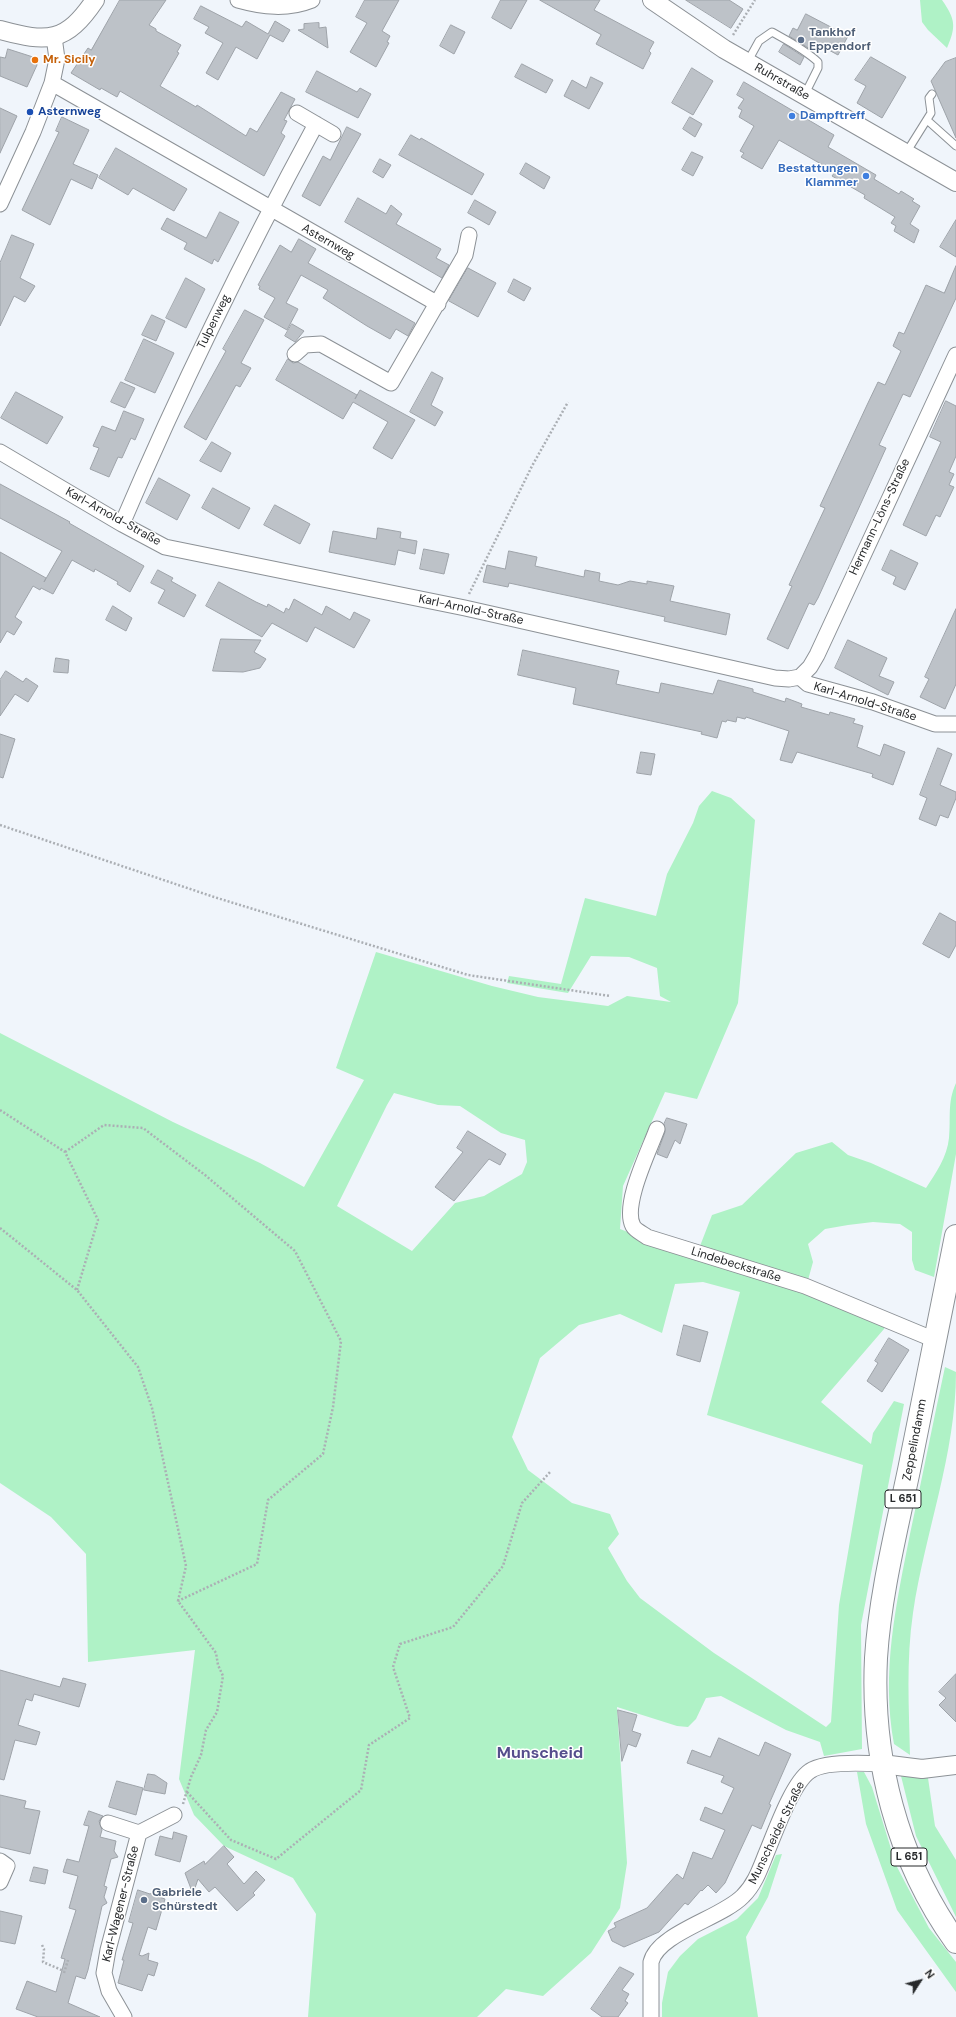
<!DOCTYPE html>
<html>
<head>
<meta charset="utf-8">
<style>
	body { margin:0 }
	#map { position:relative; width:956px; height:2017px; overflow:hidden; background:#f0f5fb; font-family:"DM Sans",sans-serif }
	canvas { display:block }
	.north { position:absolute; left:900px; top:1961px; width:40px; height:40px; -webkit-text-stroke:3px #fff; paint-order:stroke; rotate:54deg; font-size:11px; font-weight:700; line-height:16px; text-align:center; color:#27292b }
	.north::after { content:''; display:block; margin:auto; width:14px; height:18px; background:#27292b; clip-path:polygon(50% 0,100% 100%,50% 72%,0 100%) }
</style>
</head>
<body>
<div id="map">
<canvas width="956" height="2017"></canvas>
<div class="north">N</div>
</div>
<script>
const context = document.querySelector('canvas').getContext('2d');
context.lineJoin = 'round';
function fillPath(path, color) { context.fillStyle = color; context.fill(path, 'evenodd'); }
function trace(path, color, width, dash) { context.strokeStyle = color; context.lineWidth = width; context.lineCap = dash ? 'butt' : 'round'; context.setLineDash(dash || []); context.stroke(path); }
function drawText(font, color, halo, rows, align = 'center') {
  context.font = font + ' "DM Sans",sans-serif'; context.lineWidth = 3; context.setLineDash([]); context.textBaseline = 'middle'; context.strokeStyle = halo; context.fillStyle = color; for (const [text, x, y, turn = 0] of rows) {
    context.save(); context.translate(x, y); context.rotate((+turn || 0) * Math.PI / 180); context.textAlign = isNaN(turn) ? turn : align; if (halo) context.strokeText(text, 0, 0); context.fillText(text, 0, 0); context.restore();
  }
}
fillPath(new Path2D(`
	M920,0H942C956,20 956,27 947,48L928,30L922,22Z
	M712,791L731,798L755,820L738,1003L697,1099L665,1092L623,1186L620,1229L683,1253L700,1246L712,1215L742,1205L796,1153L832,1142L848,1155L871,1163L926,1188C936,1173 947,1157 949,1138C951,1117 947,1103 956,1083V1154L934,1277L915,1270L912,1260V1232L900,1224L873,1222L848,1225L825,1229L808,1244L813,1262L808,1280L846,1295L891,1316L884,1329L821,1402L871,1444L873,1433L894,1401L904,1404L861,1625L862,1749L824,1756L820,1742L786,1730L721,1696L706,1698L696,1719L688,1727L677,1726L617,1707L627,1863L620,1908L591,1953L543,1996L506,1989L477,2017H308L316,1914L293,1878L224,1846L194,1815L179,1779L195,1650L88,1662L86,1554L51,1517L0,1483V1033L173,1122L260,1163L304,1187L364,1080L336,1068L376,952L492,986L538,997L608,1006L627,996L671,1002L660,996L657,968L629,957L591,956L568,993L507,983L509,976L561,984L585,898L656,916L667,874L693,823L699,806ZM394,1093L438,1105L460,1106L501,1133L525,1140L527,1162L522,1174L484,1196L455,1203L412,1251L337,1206L387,1105ZM703,1282L740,1292L707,1415L863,1465L839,1605L831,1722L826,1727L714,1653L640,1598L627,1581L608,1548L619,1534L610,1514L572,1503L528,1470L512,1437L540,1358L579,1325L620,1314L662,1333L675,1284Z
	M945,1367L956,1372C956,1454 925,1532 913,1613C906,1660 909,1708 910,1755L894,1744C881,1672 896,1605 910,1534C922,1478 933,1423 945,1367Z
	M857,1772H864L872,1787L896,1865L929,1928L956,1962V1992L897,1910L866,1824Z
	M901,1776L928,1778L935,1826L956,1860V1917L916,1836Z
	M782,1854L768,1897L746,1937L758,2017H662V2003L668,1972L680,1956L698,1939L737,1919L758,1898L776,1855Z`), '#aff2c6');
const building = new Path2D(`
	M120,0H166L149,25L156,29V31L181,45L177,52L179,53L160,86L196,107L197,105L246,136L250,128L257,132L281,92L295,99L284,120L287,121L281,133L285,136L264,176L120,91L117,97L101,88L100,90L71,73L88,48L91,50Z
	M365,0H399L382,31L390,36L387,42L389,43L376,67L350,52L367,23L356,17Z
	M501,0H527L511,29L492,18Z
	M540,0H600L594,10L654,42L649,51L651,53L643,69L596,44L601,35Z
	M686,0H729L743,9L731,28Z
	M201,6L242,27L246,21L268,34L275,21L290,30L283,42L270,35L257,59L236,47L218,80L206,73L223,43L205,33L209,27L194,19Z
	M806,14L848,36L838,55L814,42L810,49L789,36L793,28L797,30Z
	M319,23V28L326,27L328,48L298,30L304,29V24Z
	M451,25L465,32L454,54L440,46Z
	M784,44L804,57L800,65L779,52Z
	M8,49L33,57L35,60L37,65L27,87L0,76V57L5,58Z
	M871,57L906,77L882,118L857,103L866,86L855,80Z
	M956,58V138L931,81L945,62Z
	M522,64L553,80L546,93L515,77Z
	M692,68L713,81L693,115L672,103Z
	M317,71L357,92L360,88L371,94L358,118L306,92Z
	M591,77L603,83L589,109L564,96L572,80L586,88Z
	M744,82L834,135L828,147L876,175L874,179L899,194L901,191L914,199L912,201L920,206L910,224L919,230L914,243L894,231L896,226L891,223L895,217L864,198L865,195L832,176L835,172L779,140L762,169L741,157L744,153L740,151L754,126L739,117L742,110L738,108L744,99L737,95Z
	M0,108L17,116L0,153Z
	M62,117L89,130L73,164L98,175L92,189L71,179L50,225L22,210L59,132L56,131Z
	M690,117L702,124L695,137L683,129Z
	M347,127L361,134L320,206L302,196L323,156L330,160Z
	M411,135L420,140L421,138L484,174L472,195L399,155Z
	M116,148L187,189L174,211L133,188L128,195L99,178Z
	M692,152L703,157L693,176L682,170Z
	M380,159L391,165L383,178L373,172Z
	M526,163L550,177L544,189L520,174Z
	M358,198L386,214L391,205L402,214L396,224L441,249L436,258L449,265L442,278L345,222Z
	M475,200L496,212L489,225L468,213Z
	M220,212L239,222L218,262L214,259L212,264L184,249L187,243L161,229L167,218L206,238Z
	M956,220V257L940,247Z
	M12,235L34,244L20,278L35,286L25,302L14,296L0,326V263Z
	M299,239L316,249L308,263L415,323L408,336L396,329L390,339L367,326L323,298L328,290L301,275L286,303L298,309L287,330L264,317L275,298L259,289L260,286L258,285L280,245L291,252Z
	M956,266V298L910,397L903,394L879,445L886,448L818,598L814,605L809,603L788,649L767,639L792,586L789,585L825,508L820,506L867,405L878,382L885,385L901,351L893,346L899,332L904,334L926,285L944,293Z
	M468,268L496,283L478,317L449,301Z
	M186,278L205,289L186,328L166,318Z
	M514,279L531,288L524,301L508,292Z
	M245,310L264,320L241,363L251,368L240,387L236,385L206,440L184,427L226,351L223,349Z
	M152,315L165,321L156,341L142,335Z
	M292,324L304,331L295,342L285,336Z
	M144,339L174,353L155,393L125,380Z
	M288,359L293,363L298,362L357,395L355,399L360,390L415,420L392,459L373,448L388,422L353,402L343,419L276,380Z
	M432,372L443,378L431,405L443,412L435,426L410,412Z
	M121,382L135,388L125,408L111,402Z
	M16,392L63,417L47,444L1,418Z
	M946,401L956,406V456L949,472L954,474L949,485L954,487L940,517L936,515L926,536L903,525L941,442L930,437Z
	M124,411L144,419L135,440L131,438L122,458L118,457L109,477L90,469L99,448L93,446L102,426L115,431Z
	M212,442L231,453L221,472L200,461Z
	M159,478L190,495L177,520L146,503Z
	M0,484L70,522L69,523L144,566L130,592L117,584L118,582L95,569L94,572L72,560L53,594L41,588L40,590L33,586L15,617L22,622L14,635L7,631L0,643V552L46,578L44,582L62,551L0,518Z
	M213,488L250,508L239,529L202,508Z
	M275,505L310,524L300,544L264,525Z
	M378,528L401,532L400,538L417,541L415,554L398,550L395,565L329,552L333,531L376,539Z
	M424,549L449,554L444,574L420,569Z
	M891,550L918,563L905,590L893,584L896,577L882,570Z
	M509,551L537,557L535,566L584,577L585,570L600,573L599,581L618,585L630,581L647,584V581L674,586L670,601L730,614L726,635L664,621L665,617L579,598L509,583L508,587L483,582L487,565L505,569Z
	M158,570L173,578L171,581L196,595L184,617L158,603L165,590L151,583Z
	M219,582L256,602L267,607L268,604L284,613L286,608L289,610L294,599L322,615L326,606L350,620L354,612L370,620L354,648L315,627L307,642L272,623L262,637L206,606Z
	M113,606L132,618L126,631L106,620Z
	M956,609V684L945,709L920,697L929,679L925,677Z
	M221,639L261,640L254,652L266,659L260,668L243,672L213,671Z
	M848,640L887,658L879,676L894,682L888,695L835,668Z
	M523,650L619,671L616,684L659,693L661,683L713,694L718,680L753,689V692L785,702L786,698L802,704L801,707L829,715L830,712L855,719L853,723L863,726L857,747L880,756L884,744L905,752L893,785L872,777L873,774L797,752L792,763L780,760L789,731L746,717L745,719L737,717L736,722L727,720L726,722L722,721L717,738L701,734L702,732L573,704L576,688L518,675Z
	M56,658L69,660L68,673L54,672Z
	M6,671L23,682L26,678L38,686L28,702L15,694L0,716V680Z
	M0,734L15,739L3,778L0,777Z
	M938,748L952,754L940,785L956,792V798L948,818L940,815L936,826L919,819L927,798L920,795Z
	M641,752L655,754L651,775L637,773Z
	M940,913L956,922V945L949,958L923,944Z
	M667,1118L687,1124L680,1144L675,1140L667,1158L657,1154L665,1132L664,1124Z
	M468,1131L506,1154L500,1165L489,1159L454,1201L435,1187L463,1152L457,1148Z
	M684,1325L708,1332L700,1362L677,1355Z
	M889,1338L909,1350L882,1392L867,1381L878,1363L875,1361Z
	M0,1670L60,1687L63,1678L86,1684L79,1707L34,1694L32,1701L26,1699L18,1725L40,1732L36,1745L15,1740L4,1780L0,1779Z
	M956,1674V1722L939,1705L946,1698L939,1692Z
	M618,1710L637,1715L632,1731L641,1734L636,1747L628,1744L622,1761Z
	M719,1738L759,1756L765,1742L791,1754L769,1804L771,1805L761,1829L752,1825L725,1883L716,1893L708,1885L702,1891L701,1890L688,1905L685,1903L659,1932L624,1947L612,1941L608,1931L616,1927L614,1923L647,1908L677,1874L683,1879L693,1852L712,1859L725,1830L700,1820L705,1807L722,1814L734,1788L721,1782L724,1776L687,1763L692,1750L710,1757Z
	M148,1774L155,1775L167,1783L165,1794L144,1790Z
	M117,1781L143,1788L136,1815L109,1807Z
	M0,1795L26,1801L24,1808L40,1811L30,1854L0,1847Z
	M89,1811L103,1816L99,1821L102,1830L100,1837L116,1841L114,1851L118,1857L111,1859L104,1886L107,1887L104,1897L107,1903L102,1906L88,1970L85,1979L76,1976L68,2003L100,2017H38L16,2009L27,1981L56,1992L65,1959L61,1958L76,1910L69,1908L78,1876L63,1872L67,1859L79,1862L89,1826L84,1825Z
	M174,1832L187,1836L180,1862L155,1855L160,1836L172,1839Z
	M224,1846L234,1857L227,1864L244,1884L256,1871L265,1880L253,1893L255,1895L237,1911L215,1887L209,1892L198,1879L193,1894L185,1873L204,1861L205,1864Z
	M34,1867L48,1870L45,1884L30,1881Z
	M138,1890L150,1894L154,1892L156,1896L165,1899L156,1930L148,1927L139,1955L142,1956L149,1953L148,1960L158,1963L154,1976L148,1974L142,1991L118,1983L124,1960H122L133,1923L129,1922Z
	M0,1911L22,1916L15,1944L0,1941Z
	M620,1967L634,1974L622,1990L629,1994L625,2001L628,2003L618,2017H602L591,2009Z`);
fillPath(building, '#bdc2c8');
trace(building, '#9ea3a9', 1);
const service = new Path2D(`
	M748,61L759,41L772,32C788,41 804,49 818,62V68L805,94
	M927,120L956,146
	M906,153L931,113L929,98L932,94`);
const minor = new Path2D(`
	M238,0C263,7 287,10 312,0
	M52,83L438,304
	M297,113L333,134
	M0,204L33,132L52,83L57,59L54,37
	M295,354L305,345L321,344L391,383L465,255L469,235
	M0,452L122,524L165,547L465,608L775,678L789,679L800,677
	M122,524C180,388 245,255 316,124
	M800,677L810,667L817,655L956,355
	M800,677L808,684L873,702L935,724H956
	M657,1129C649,1151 622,1205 633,1226C635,1230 643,1234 647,1237L805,1286L935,1340
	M108,1823L139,1833L108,1950L104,1973L109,1991L124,2017
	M139,1833L174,1815
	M0,1861L7,1866L0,1882
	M651,2017V1962C658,1933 722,1918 743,1896C755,1884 760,1869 766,1854C775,1833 792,1783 810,1771C824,1761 865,1763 882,1764`);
const tertiary = new Path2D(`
	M652,0L724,49L956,182
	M0,30C48,43 66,43 95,0
	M882,1764L922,1769L956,1765`);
const primary = new Path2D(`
	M956,1236C941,1314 925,1392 909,1470C896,1532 880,1595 876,1658C871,1758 897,1860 956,1942`);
trace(service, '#8c9196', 9);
trace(minor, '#8c9196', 17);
trace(tertiary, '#8c9196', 20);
trace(primary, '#8c9196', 24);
trace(new Path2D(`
	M733,35L755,0
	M469,594L532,466L568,402
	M0,825L214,897L468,975L610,996
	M0,1110L65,1152L98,1220L77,1290
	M65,1152L104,1125L143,1128L205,1175L295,1251L341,1341L333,1407L323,1454L268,1500L257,1564L178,1601
	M0,1228L77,1290L138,1367L152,1408L186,1566L178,1601L216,1653L218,1665L223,1676L217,1712L206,1730L201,1755L191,1777L183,1804
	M187,1792L231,1840L276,1859L361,1790L369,1745L410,1718L393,1667L400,1644L453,1627L503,1566L522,1503L551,1471
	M42,1945L44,1949L43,1962L64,1971
	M64,1973L68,1960`), '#abafb4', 2.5, [2, 2]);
trace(service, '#fff', 7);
trace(minor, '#fff', 15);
trace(tertiary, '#fff', 18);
trace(primary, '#fff', 22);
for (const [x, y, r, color] of [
	[801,40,4,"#5c6f8a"],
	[35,60,4,"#e8710a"],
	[30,112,4,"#1a4fb4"],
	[792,116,4,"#3f7fe0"],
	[866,176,4,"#3f7fe0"],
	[144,1900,4,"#5c6f8a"]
]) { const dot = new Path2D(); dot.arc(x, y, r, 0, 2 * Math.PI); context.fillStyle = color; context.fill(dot); trace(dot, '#fff', 1.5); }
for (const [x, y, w] of [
	[903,1499,36],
	[909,1857,36]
]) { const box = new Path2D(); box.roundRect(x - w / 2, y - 9, w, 18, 3); context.fillStyle = '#fff'; context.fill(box); trace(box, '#27292b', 1); }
drawText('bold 11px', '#27292b', null, [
	["L 651",903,1499],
	["L 651",909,1857]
]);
drawText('bold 12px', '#4e5e75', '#fff', [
	["Tankhof",809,33],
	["Eppendorf",809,47],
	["Gabriele",152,1893],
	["Schürstedt",152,1907]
], 'left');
drawText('bold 12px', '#c56008', '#fff', [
	["Mr. Sicily",43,60]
], 'left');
drawText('12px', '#27292b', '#fff', [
	["Ruhrstraße",782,82,30],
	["Asternweg",328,242,30],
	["Tulpenweg",214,322,-64],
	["Karl-Arnold-Straße",113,517,29],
	["Hermann-Löns-Straße",880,517,-65],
	["Karl-Arnold-Straße",471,610,12],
	["Karl-Arnold-Straße",865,702,17],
	["Lindebeckstraße",736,1265,17],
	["Zeppelindamm",915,1440,-79],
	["Munscheider Straße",777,1833,-64],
	["Karl-Wagener-Straße",121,1904,-76]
]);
drawText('bold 12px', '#164399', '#fff', [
	["Asternweg",38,112]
], 'left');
drawText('bold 12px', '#366cbe', '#fff', [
	["Dampftreff",800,116],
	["Bestattungen",858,169,"right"],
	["Klammer",858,183,"right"]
], 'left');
drawText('bold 16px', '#554e8c', '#fff', [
	["Munscheid",540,1754]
]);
</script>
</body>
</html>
